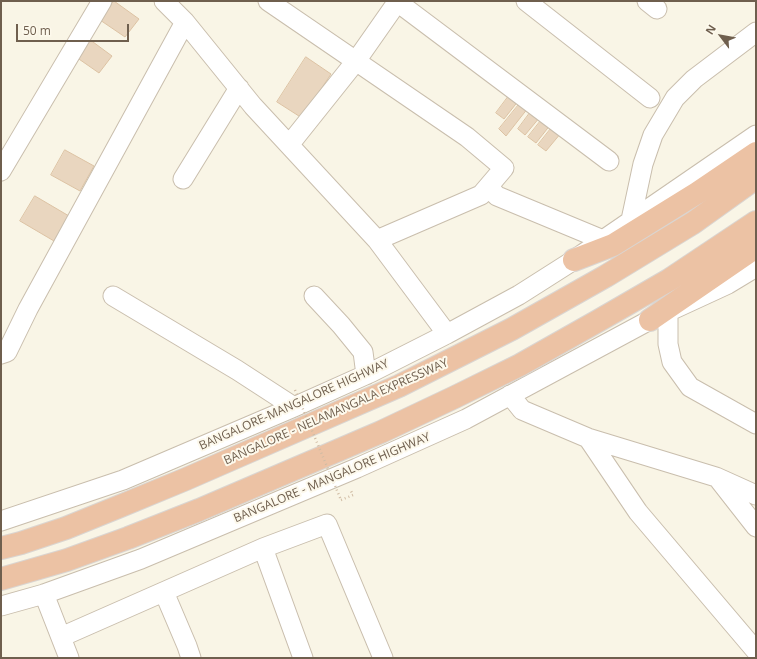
<!DOCTYPE html>
<html>
<head>
<meta charset="utf-8">
<style>
	body { margin:0 }
	#map { position:relative; width:757px; height:659px; overflow:hidden; background:#f9f5e6; font-family:"Open Sans",sans-serif }
	canvas { display:block }
	.frame { position:absolute; inset:0; border:2px solid #6f5f4e; pointer-events:none }
	.north { position:absolute; left:701px; top:16px; width:40px; height:40px; -webkit-text-stroke:3px #fdf9ec; paint-order:stroke; rotate:302deg; font-size:11px; font-weight:700; line-height:16px; text-align:center; color:#6f5f4e }
	.north::after { content:''; display:block; margin:auto; width:14px; height:18px; background:#6f5f4e; clip-path:polygon(50% 0,100% 100%,50% 72%,0 100%) }
	.scale { position:absolute; left:16px; top:24px; width:113px; height:18px; box-sizing:border-box; border:2px solid #6f5f4e; border-top:0; padding-left:5px; font-size:12px; line-height:14px; white-space:nowrap; color:#6f5f4e; -webkit-text-stroke:3px #fdf9ec; paint-order:stroke }
</style>
</head>
<body>
<div id="map">
<canvas width="757" height="659"></canvas>
<div class="frame"></div>
<div class="north">N</div>
<div class="scale">50 m</div>
</div>
<script>
const context = document.querySelector('canvas').getContext('2d');
context.lineJoin = 'round';
function fillPath(path, color) { context.fillStyle = color; context.fill(path, 'evenodd'); }
function trace(path, color, width, dash) { context.strokeStyle = color; context.lineWidth = width; context.lineCap = dash ? 'butt' : 'round'; context.setLineDash(dash || []); context.stroke(path); }
function drawText(font, color, halo, rows, align = 'center') {
  context.font = font + ' "Open Sans",sans-serif'; context.lineWidth = 4; context.setLineDash([]); context.textBaseline = 'middle'; context.strokeStyle = halo; context.fillStyle = color; for (const [text, x, y, turn = 0] of rows) {
    context.save(); context.translate(x, y); context.rotate((+turn || 0) * Math.PI / 180); context.textAlign = isNaN(turn) ? turn : align; if (halo) context.strokeText(text, 0, 0); context.fillText(text, 0, 0); context.restore();
  }
}
const building = new Path2D(`
	M114,1L139,19L125,37L100,20Z
	M89,39L112,56L99,73L76,57Z
	M306,57L331,74L302,118L277,102Z
	M511,93L519,100L504,119L496,113Z
	M521,102L528,108L506,136L499,129Z
	M532,110L540,117L525,135L518,129Z
	M543,118L551,124L536,143L528,137Z
	M553,126L561,133L546,151L538,145Z
	M65,150L94,166L80,191L51,175Z
	M35,196L69,216L54,241L20,221Z`);
fillPath(building, '#e9d6bf');
trace(building, '#dcc2a3', 1);
const minor = new Path2D(`
	M164,1L185,22L253,106L377,240L447,334
	M268,1L467,137L504,168L481,195L377,240
	M396,1L609,161
	M526,1L650,98
	M647,1L657,9
	M289,145L356,61L398,1
	M1,171L102,1
	M183,179L239,88
	M488,187L497,196L603,240
	M631,220L643,164L653,135L675,98L694,79L756,32
	M113,296L237,370L294,407
	M314,296L341,325L363,352L366,375
	M668,312V344L672,362L690,387L756,424
	M1,354L7,352L28,309L185,22
	M510,395L522,410L588,438L716,477L756,495
	M588,438L638,512L756,651
	M720,481L756,527
	M1,521L123,480L294,407L372,372L447,334L519,295L574,260L756,135
	M263,548L303,658
	M164,592L187,646L191,658
	M44,594L69,658
	M1,606L44,594L141,559L357,468L466,419L650,320L728,284L756,267
	M61,637L263,548L327,524L383,658`);
const highway = new Path2D(`
	M574,260L613,245L697,193L756,153
	M650,320L756,247
	M1,548L21,543L66,528L118,507L186,479L399,386L512,329L606,276L693,223L756,178
	M1,579L67,560L128,538L199,510L381,432L455,397L520,365L598,321L669,280L756,222`);
trace(minor, '#c9bead', 21);
trace(highway, '#dad5d1', 24);
trace(new Path2D(`
	M341,500L353,495L350,489`), '#d0bca4', 2.5, [1, 3]);
trace(minor, '#fff', 19);
trace(highway, '#ecc2a4', 22);
trace(new Path2D(`
	M295,390L341,500`), '#d0bca4', 2.5, [1, 3]);
drawText('12px', '#6f5f4e', '#fdf9ec', [
	["BANGALORE-MANGALORE HIGHWAY",294,405,-24],
	["BANGALORE - NELAMANGALA EXPRESSWAY",336,412,-24],
	["BANGALORE - MANGALORE HIGHWAY",332,478,-23]
]);
</script>
</body>
</html>
